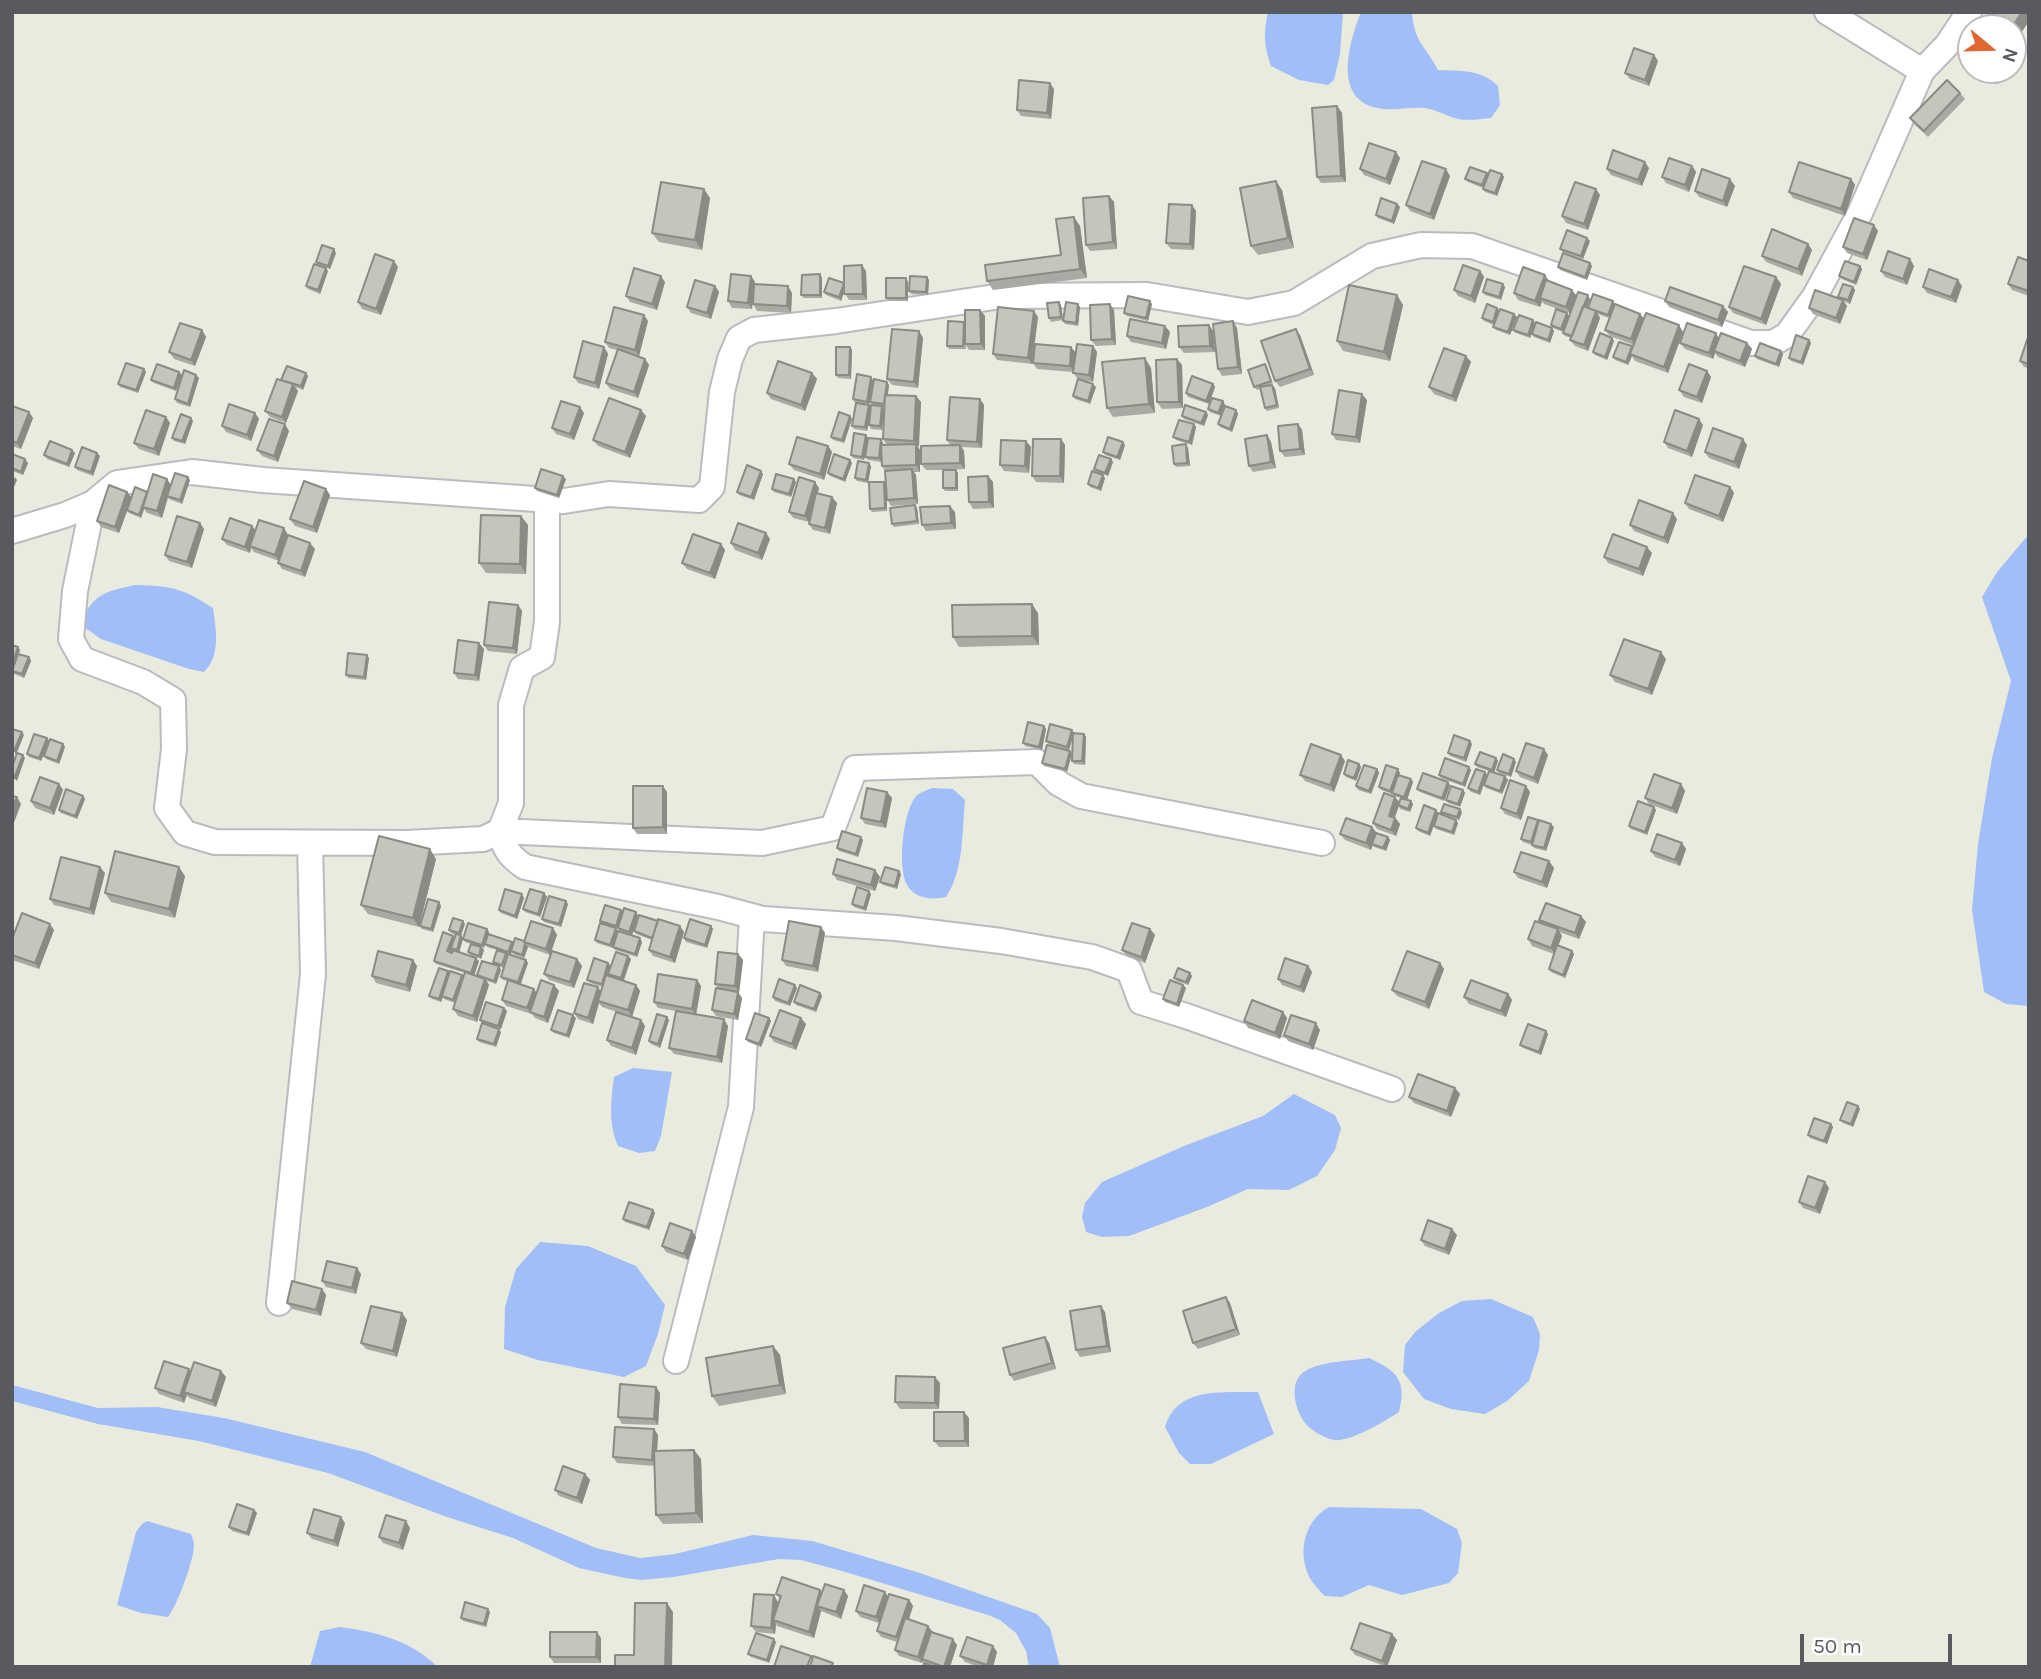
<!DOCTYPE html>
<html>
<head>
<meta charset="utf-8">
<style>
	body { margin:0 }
	#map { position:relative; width:2041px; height:1679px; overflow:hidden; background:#eaebdf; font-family:Karla,sans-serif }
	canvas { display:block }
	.frame { position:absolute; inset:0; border:14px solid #585a60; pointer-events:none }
	.north { position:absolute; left:1957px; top:14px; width:70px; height:70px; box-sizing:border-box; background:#fff; border:2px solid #bcbdbf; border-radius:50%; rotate:109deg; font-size:19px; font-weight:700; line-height:28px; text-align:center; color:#585a60 }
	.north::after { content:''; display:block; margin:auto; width:24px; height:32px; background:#de6832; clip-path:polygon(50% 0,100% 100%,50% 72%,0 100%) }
	.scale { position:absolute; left:1800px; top:1634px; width:152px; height:32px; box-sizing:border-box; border:4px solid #585a60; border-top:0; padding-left:9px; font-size:21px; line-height:24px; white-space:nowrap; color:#585a60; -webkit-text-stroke:5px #fff; paint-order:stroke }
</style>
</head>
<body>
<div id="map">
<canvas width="2041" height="1679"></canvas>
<div class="frame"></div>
<div class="north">N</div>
<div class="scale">50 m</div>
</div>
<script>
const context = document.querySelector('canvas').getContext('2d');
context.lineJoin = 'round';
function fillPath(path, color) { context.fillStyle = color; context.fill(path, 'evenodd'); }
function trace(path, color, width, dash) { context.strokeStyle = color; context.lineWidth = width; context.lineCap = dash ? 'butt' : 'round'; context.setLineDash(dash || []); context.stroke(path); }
fillPath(new Path2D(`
	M1268,12H1343L1340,54L1334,80L1328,85L1299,80L1271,66C1264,47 1263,32 1268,12Z
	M1361,12H1412C1414,43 1426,46 1438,70C1461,71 1481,69 1498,86L1500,105L1491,118C1480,119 1468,121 1458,119C1446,116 1434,108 1422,108C1406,107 1390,112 1373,107C1333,95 1350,40 1361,12Z
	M2029,534V1006L2006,1004L1984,992L1972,910L1978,844L1992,758L2011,681L1982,597L1997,572Z
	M136,585C172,586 182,588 213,608C216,630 221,655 204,672L189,669L101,639L80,624C93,594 105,591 136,585Z
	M932,788L953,789L965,800C962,832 964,870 946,897C932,900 915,899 907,885C897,867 903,809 917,795C921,792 927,790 932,788Z
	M633,1068L672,1072L661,1136L655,1151L639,1153L618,1146C608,1123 611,1101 614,1077Z
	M1294,1094L1335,1115L1341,1128L1335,1150L1317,1176L1289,1190L1248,1189L1207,1207L1129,1236L1102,1237L1086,1232L1082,1217L1085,1203L1102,1182L1184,1146L1263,1116Z
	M540,1242L588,1246L636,1266L665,1305L658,1334L646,1366L624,1377L538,1360L504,1349L505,1307L516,1269Z
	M1491,1299L1533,1317L1540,1334L1539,1350L1529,1381L1507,1401L1485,1414L1451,1409L1424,1399L1403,1372L1405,1345L1415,1332L1439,1313L1462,1301Z
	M1369,1358C1397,1371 1407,1380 1399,1412C1385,1421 1351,1442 1334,1440C1324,1438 1308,1429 1303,1420C1294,1406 1289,1381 1305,1371C1322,1361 1350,1361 1369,1358Z
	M12,1385L98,1408L157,1407L224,1418L365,1452L596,1548L640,1558L675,1554L753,1535L812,1541L917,1572L1037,1614L1050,1628L1060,1667H1029L1026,1651L1016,1633L1000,1620L988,1615L842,1571L801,1560L779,1559L673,1577L641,1580L625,1578L579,1568L513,1538L447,1517L328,1473L199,1441L98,1424L12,1401Z
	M1258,1392L1274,1434L1211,1464H1190L1179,1453L1165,1427C1177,1386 1223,1393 1258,1392Z
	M1329,1507L1421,1509L1457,1529L1462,1543L1458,1573L1449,1583L1402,1595L1369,1585L1342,1597L1325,1596C1319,1590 1311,1582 1308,1574C1298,1550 1305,1520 1329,1507Z
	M147,1521L191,1534C192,1537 194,1541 194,1545C194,1560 177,1606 168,1617L141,1613L117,1605L136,1532L142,1524Z
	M340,1627C377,1632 410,1640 438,1667H310L320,1631Z`), '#a1bef9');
const minor = new Path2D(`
	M1827,12L1922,71
	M93,503L75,591L71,639L82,659L143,682L173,700L174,749L167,808L185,833L215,842L407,843L483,839L500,831L511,803V705L522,668L542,657L547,622V500
	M12,531L65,515L93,503L117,483L192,472L263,480L564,501L609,494L699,500L712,487L722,392L730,359L739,338L754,330L836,321L1001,296L1147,295L1248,312L1294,303L1372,256L1421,245L1472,246L1751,343H1773L1787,335L1815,296L1860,213L1922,71L1947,45L1969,12
	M1322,843L1081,796L1058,783L1037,762L855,768L833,828L762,843L500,831C504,849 510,857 525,867L718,907L763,919L896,928L1001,941L1092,957L1129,970L1141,1002L1186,1016L1392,1089
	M279,1303L313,974L310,843
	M676,1361L741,1107L752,917`);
trace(minor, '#babbc1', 28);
trace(minor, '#fff', 24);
fillPath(new Path2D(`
	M1985,12H2029V21L2019,36L2013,32V28H2006L1987,15Z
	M1654,55L1658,61L1649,86L1630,79L1625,73Z
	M2002,70L1998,84L1974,77L1970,71Z
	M1054,89L1051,119L1021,116L1017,110Z
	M1960,93L1965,99L1928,137L1915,125L1910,118Z
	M1337,106L1342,113L1346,182L1321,183L1317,177Z
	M1400,158L1390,185L1364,175L1360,169Z
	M1692,166L1696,172L1689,192L1666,183L1662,177Z
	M1649,168L1642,186L1611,175L1607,169Z
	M1502,174L1504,177L1497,196L1485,192L1483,188L1468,182L1465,179Z
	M1450,176L1434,220L1410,211L1406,205Z
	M1851,179L1855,185L1845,216L1793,198L1789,192Z
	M1735,186L1727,207L1699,197L1695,191Z
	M1282,190L1294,248L1258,255L1251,246Z
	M1600,195L1588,230L1566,223L1562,216Z
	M1109,196L1114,202L1117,249L1090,251L1086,245Z
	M710,198L702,250L659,242L652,233Z
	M1397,204L1400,207L1394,224L1378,218L1376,215Z
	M1196,211L1194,250L1171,249L1166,243Z
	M1874,225L1878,231L1867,260L1847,253L1843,247Z
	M1080,226L1087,278L993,290L987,281L1061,255Z
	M1587,238L1590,241L1583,259L1563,252L1560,249Z
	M1808,244L1812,250L1802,276L1766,262L1762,256Z
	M336,253L330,269L318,265L316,262Z
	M1910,259L1914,266L1907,285L1885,277L1881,271Z
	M2029,261V296L2012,290L2008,284Z
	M1590,263L1592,266L1587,280L1560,270L1558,267Z
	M1860,266L1862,269L1856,285L1842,279L1839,276Z
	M398,267L381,315L362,309L358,302Z
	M328,271L320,294L308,289L306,286Z
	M866,271L867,300H849L844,292L841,301L826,295L824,292Z
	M1480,271L1484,277L1475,303L1458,296L1454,290Z
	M820,274L822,278V298H804L801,295Z
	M751,276L755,282V284L792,293L791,313L757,311L753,304V300L752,309L732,308L728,301Z
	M927,277L929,280L928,295L911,294L909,291Z
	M1776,277L1781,284L1766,325L1733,313L1729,307Z
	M1549,281L1577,296L1590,299L1587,308L1615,305L1640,314L1644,319L1683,332L1668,373L1635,361L1632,356L1628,365L1615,360L1613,357L1633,348L1634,345L1610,336L1605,330L1609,318L1598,314L1600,318L1588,351L1575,346L1570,340L1571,338L1565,336L1563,333L1570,313L1544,304L1542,301L1540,307L1518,300L1514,293Z
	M665,282L657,310L630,302L626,296Z
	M908,282V301H889L886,298Z
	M1503,284L1505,287L1501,300L1485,295L1483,292Z
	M715,286L719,292L711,319L691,313L687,307Z
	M1962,286L1956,303L1927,293L1923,287Z
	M1853,287L1855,290L1850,304L1843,301L1847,306L1840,324L1813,314L1809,308L1840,299L1838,297Z
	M1397,295L1403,305L1390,361L1343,351L1337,341Z
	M1665,301L1723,306L1728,312L1722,327L1669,307Z
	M1078,304L1080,307L1078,326L1065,324L1063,321Z
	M1152,304L1148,321L1127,316L1124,313Z
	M1061,305L1063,320L1051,322L1049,318Z
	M980,310L985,316V350H969L966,345V349H949L947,346L964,322Z
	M1114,310L1116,345L1096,346L1091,340Z
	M1499,310L1514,314L1517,317L1510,335L1496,330L1493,327L1494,325L1484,321L1482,318Z
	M1567,313L1569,316L1563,332L1553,328L1551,325Z
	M1038,317L1032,364L997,360L993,354Z
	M1533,320L1535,323L1554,331L1550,343L1534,337L1532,334L1530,338L1516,333L1513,330Z
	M648,321L639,356L629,353L645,359L649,365L638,398L610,389L606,383L617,350L609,348L605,342Z
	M1209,325L1213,331L1215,352L1184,353L1179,347Z
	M1165,326L1170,332L1166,349L1131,342L1127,336Z
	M1237,328L1242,374L1222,376L1218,369Z
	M202,330L206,337L195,366L174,359L169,352Z
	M919,331L923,338L918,388L892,385L887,379Z
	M1300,335L1314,375L1280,387L1275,381Z
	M2029,337V368L2024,367L2020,361Z
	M1612,338L1614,341L1607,360L1595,355L1593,352Z
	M1719,338L1747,343L1752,349L1745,367L1718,357L1715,353L1713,359L1685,349L1680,343Z
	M1809,340L1811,343L1803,365L1791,361L1789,358Z
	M1093,346L1097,352L1093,382L1082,380L1096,387L1090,404L1075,399L1073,396L1078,380L1073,372L1037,369L1033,363L1076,353Z
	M604,347L608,354L599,389L578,383L574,377Z
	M850,347L852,350L851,379L838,378L836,375Z
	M1783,354L1779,367L1757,359L1755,356Z
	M1466,356L1471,362L1456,402L1434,394L1429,387Z
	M1177,359L1182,365L1183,408L1162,409L1157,402Z
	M1267,367L1273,384L1269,385L1275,388L1279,408L1267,411L1265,408L1260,389L1257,390L1254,387Z
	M1151,368L1155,413L1113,417L1107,408Z
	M1707,371L1711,377L1702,403L1684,397L1679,390Z
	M146,372L138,393L120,387L118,384Z
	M179,372L182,375L176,391L154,383L151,380Z
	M306,373L308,376L303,390L295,387L298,391L286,423L270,417L265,411L282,381Z
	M812,373L817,379L805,411L771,399L767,393Z
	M196,375L199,378L190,407L177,403L175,399Z
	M873,380L869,405L855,403L853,399Z
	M887,382L889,385L888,395L916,396L921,402L918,447L920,450V472H914L916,475L918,504L891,506L887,499V511L872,512L870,509L884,482L886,484L885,471L882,466V455L881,462L868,460L865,457L867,447L864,460L853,458L851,455L868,438L883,443V445H887L883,439L885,407H882L884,409L882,430L871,429L869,425L870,418L867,431L854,429L852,426L869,405L871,408L872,405L870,402Z
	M1213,384L1215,387L1209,404L1188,397L1186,393Z
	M980,399L984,405L982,448L962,447L964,451L965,469L944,470L958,473V491H945L943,488V470H926L921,464L950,445L947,440Z
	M1367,400L1360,443L1336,440L1332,434Z
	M1223,401L1225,405L1221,416L1210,412L1208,409Z
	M12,406L29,412L33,418L21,449L12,446Z
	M1236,410L1238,414L1232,432L1220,427L1218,424Z
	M1206,412L1208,415L1204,426L1184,419L1182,416Z
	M255,413L259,419L251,441L226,432L222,426Z
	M584,413L574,440L556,434L552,428Z
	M646,416L630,458L598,446L593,440Z
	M850,416L852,419L844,443L833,440L831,437Z
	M166,417L170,423L159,456L139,449L134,443Z
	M193,421L185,444L174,441L172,438Z
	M1194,424L1196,427L1192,445L1176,440L1173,437Z
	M1298,424L1302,430L1305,455L1285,457L1280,451Z
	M1703,425L1692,457L1668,448L1664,442Z
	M289,431L278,462L262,456L257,450Z
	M1267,435L1271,442L1276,468L1253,472L1249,466Z
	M1061,439L1065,445L1064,483L1036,482L1032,476Z
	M1026,441L1031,447L1029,473L1004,471L1000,465Z
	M1125,445L1120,460L1105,455L1103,452Z
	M1747,445L1739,469L1709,458L1705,452Z
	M828,446L832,452L824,480L794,470L789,464Z
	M1188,448L1190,466L1176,467L1174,464Z
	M72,450L75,453L69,467L47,459L44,455Z
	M12,454L28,463L23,475L12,471Z
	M100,456L93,476L77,470L75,467Z
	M1111,459L1113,462L1108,476L1096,472L1094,469Z
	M852,463L845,482L830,476L828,473Z
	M871,466L868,483L857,481L855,478Z
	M763,474L754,500L739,495L737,492Z
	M988,476L993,482L994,508L973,509L969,502Z
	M1105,478L1101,491L1090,487L1088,484Z
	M566,479L559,498L537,491L535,488Z
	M190,480L182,504L169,499L168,498L162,518L147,513L144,509L141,518L129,513L127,510L119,533L101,527L97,521L127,492L132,498L171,484Z
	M796,482L791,497L774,492L772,489Z
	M1730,487L1734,493L1723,522L1689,509L1685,503Z
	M819,488L818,493L832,497L837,503L830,534L813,530L809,524V522L793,518L789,512Z
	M326,489L330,495L317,533L295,526L290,519Z
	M915,505L917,508L919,524L894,527L892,524Z
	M955,512L956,529L926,531L922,525Z
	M521,516L528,525L526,574L486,573L479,563Z
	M1677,519L1668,544L1634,531L1630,525Z
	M252,526L255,530L284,528L288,535L315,549L305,577L282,569L278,563L279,561L254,552L251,548L250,553L227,545L222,539Z
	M204,529L192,568L169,561L165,555Z
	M770,539L762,560L735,550L731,543Z
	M721,544L725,550L715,579L687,569L682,563Z
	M1652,553L1643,576L1608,563L1604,557Z
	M518,605L522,611L517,654L488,651L484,645Z
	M1038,613L1039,645L959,647L953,637Z
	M12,645L18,647L20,650L19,654L29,657L31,661L24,678L14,674L12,671L14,664L12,663Z
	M484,649L479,681L458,679L454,673Z
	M369,658L366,680L348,678L346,675Z
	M1666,659L1652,695L1615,682L1610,675Z
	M1044,726L1046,729L1042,750L1025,746L1023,743Z
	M1084,734L1086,737L1085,765L1074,764L1072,761L1073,736L1069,750L1048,744L1046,741Z
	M47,738L49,741L41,761L29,757L27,754Z
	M63,744L65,747L59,764L46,759L44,756Z
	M1472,744L1466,762L1450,756L1448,753Z
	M1070,751L1067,772L1044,766L1042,763Z
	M1548,755L1538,784L1520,777L1516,771Z
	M1496,758L1498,761L1494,773L1505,776L1508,780L1502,794L1486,788L1484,785L1489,771L1477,767L1475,764Z
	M1345,761L1334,792L1305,781L1300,775Z
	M1516,762L1511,777L1499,773L1497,770Z
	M1359,764L1361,767L1356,781L1346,777L1344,774Z
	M1469,767L1471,770L1465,787L1441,778L1439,775Z
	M1377,769L1379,773L1371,794L1358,790L1356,786Z
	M1485,772L1487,775L1480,795L1471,792L1468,788Z
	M1400,773L1399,775L1411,779L1413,782L1407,800L1411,801L1413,804L1410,812L1400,809L1399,806L1395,817L1400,824L1396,836L1377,829L1373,823L1395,797L1399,802L1401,798L1394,796L1392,793V794L1381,790L1379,787Z
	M59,784L63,790L54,815L35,808L31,801Z
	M1681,784L1685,791L1677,814L1649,804L1645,798Z
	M1450,785L1444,801L1420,792L1417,789Z
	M1526,786L1530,792L1521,820L1505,814L1501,808Z
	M1463,790L1465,793L1460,807L1448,803L1446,800Z
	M667,792V834H637L633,828Z
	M887,792L892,798L886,828L865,824L861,818Z
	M83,796L85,799L77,819L61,813L59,810Z
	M1654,807L1656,810L1647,835L1631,829L1629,826Z
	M1441,812H1462L1459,820L1444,815Z
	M1438,813L1458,823L1454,835L1436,829L1434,826L1438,815L1430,836L1418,831L1416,828Z
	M1538,820L1539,822L1554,827L1546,851L1534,848L1532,845L1523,842L1521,839Z
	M1372,827L1376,833L1388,837L1390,840L1386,851L1374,847L1372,845L1371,850L1345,840L1340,834Z
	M863,840L858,857L839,851L837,848Z
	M1682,843L1686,849L1680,866L1655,857L1651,851Z
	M436,859L419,927L368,914L361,905Z
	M1549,861L1554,868L1547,888L1518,878L1514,872Z
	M105,873L94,915L54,905L50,899Z
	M833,874L880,877L875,891L837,880Z
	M901,874L897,889L883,885L880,882Z
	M185,876L175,918L111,902L105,893Z
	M544,893L547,897L540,917L525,912L523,909Z
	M871,894L866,911L854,907L852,904Z
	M524,898L517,919L501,913L499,910Z
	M439,902L441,906L433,932L422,929L420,926Z
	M568,904L561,927L544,922L542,919Z
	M636,912L638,916L632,935L620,931L618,929L602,924L600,921L623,913Z
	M1581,916L1586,922L1579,939L1559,932L1562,936L1558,946L1572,951L1574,954L1565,978L1551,972L1549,969L1554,954L1532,946L1528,939L1542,924L1539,920Z
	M465,924L461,935L463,938L487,929L489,932L488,934L513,944L553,928L557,935L550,955L528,947L524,958L513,954L512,952L511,955L528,963L521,984L537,993L554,985L559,991L548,1023L535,1018L532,1014L506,1006L502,1000L508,981L503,980L501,977L503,968L499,966L501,970L496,984L487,981L489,985L477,1022L458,1016L453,1009L455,1003L444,999L443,997L441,1002L432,999L429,996L448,971L449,972L464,978L465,973L436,964L434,961L453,936L454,938L455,935L451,933L449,930ZM463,939L465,942L471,944L468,952L470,955L481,959L484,950L482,947L484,948L486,941L485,944L487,947L497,950L493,962L495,965L478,976L474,975L479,961L459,952Z
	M711,926L713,929L707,948L686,942L684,938Z
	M821,927L825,933L818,972L786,966L782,960Z
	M1150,929L1155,935L1145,963L1127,956L1122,950Z
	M54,930L39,969L12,960V939Z
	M618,931L642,942L637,957L615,950L613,947V948L597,943L595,940Z
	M634,931L684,932L675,963L653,956L649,950L652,940L636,934Z
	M738,954L743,960L739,993H738L742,998L738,1020L716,1016L712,1010L718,988L715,984Z
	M628,956L631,959L624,981L636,985L640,991L632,1017L602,1007L599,1003L593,1024L578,1019L574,1013L601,991L602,987L590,983L587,980L608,963L611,966L608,976H610L608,974Z
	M577,959L582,966L574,988L549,980L544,974Z
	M413,960L417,966L410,992L376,983L372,976Z
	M1440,963L1444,969L1429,1009L1397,996L1392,990Z
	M1308,966L1312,972L1304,993L1282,985L1278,979Z
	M1190,973L1192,976L1188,985L1177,981L1174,978Z
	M697,980L701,986L696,1015L728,1026L722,1063L674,1054L669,1048L676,1011L658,1008L654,1002Z
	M1183,985L1186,988L1179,1007L1165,1002L1163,999Z
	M797,988L790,1006L775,1001L773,997Z
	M820,993L822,996L816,1012L796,1005L794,1002Z
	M1508,994L1512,1000L1506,1017L1469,1004L1464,997Z
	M504,1008L507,1011L501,1029L482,1023L480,1020Z
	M1283,1012L1287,1018L1280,1039L1248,1028L1244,1021Z
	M576,1018L569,1038L554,1033L551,1030Z
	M769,1018L771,1021L761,1047L748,1042L746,1039Z
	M641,1020L645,1026L636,1055L611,1046L607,1040Z
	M669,1020L660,1048L651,1044L649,1041Z
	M806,1024L796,1050L774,1042L770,1036Z
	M1320,1030L1313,1050L1288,1041L1284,1035Z
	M1546,1031L1548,1034L1541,1055L1523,1048L1520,1045Z
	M501,1032L496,1047L479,1042L477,1039Z
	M1455,1088L1460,1094L1451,1117L1414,1103L1409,1097Z
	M1858,1106L1860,1109L1853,1127L1843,1123L1840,1120Z
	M1831,1124L1833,1127L1827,1144L1810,1138L1808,1135Z
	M1829,1188L1820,1214L1803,1208L1799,1202Z
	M653,1210L655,1213L649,1230L625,1222L623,1219Z
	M692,1231L696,1237L688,1260L666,1252L662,1246Z
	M1457,1235L1449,1255L1425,1246L1421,1240Z
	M361,1274L356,1294L326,1287L322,1281Z
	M322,1289L326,1295L321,1316L292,1309L287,1303Z
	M1230,1303L1240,1335L1198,1349L1193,1343Z
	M1105,1312L1111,1352L1080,1357L1076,1350Z
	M407,1320L397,1357L366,1349L361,1343Z
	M1045,1337L1049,1343L1056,1369L1014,1381L1010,1375Z
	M773,1346L780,1355L786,1394L719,1406L712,1396Z
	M189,1369L191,1372L226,1377L216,1407L189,1398L187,1395L184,1403L159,1394L155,1388Z
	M940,1383L939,1409H900L895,1402Z
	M656,1387L660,1393L658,1425L622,1424L618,1417Z
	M969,1418V1447H939L934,1441Z
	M654,1429L658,1435L657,1451L694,1450L701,1459L703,1523L663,1524L656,1515L654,1466L617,1463L613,1457Z
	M585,1474L590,1480L582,1504L559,1496L555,1490Z
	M254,1510L257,1513L249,1536L232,1531L229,1527Z
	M345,1523L338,1547L312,1539L307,1533Z
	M410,1528L403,1550L383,1543L379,1537Z
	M822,1592L848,1596L841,1619L821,1611L814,1638L777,1626L776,1624L775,1634L756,1632L751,1626L778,1602V1606L780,1599L776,1594Z
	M888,1597L909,1600L913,1606L909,1619L957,1645L950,1667H923L925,1664L923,1661L922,1663L899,1656L895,1650L897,1642L881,1637L877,1631L879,1623L860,1617L856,1611Z
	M490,1612L486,1627L463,1621L461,1618Z
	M601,1638V1663H554L550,1657Z
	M1397,1640L1387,1667L1355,1655L1351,1649Z
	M776,1642L769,1663L751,1657L748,1654Z
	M993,1646L997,1652L993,1667H979L965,1662L960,1656Z`), '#aaa9a3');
fillPath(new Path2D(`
	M2022,12H2029V21L2019,36L2012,27Z
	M1654,55L1658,61L1649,86L1645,80Z
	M1996,70H2002L1998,84L1993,78Z
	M1050,83L1054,89L1051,119L1047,113Z
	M1337,106L1342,113L1346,182L1341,176Z
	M1396,152L1400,158L1390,185L1386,179Z
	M1645,162L1649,168L1642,186L1638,180Z
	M1692,166L1696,172L1689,192L1685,185Z
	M1446,169L1450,176L1434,220L1430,214Z
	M1502,174L1504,177L1497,196L1495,193Z
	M1730,179L1735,186L1727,207L1723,201Z
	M1851,179L1855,185L1845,216L1841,209Z
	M1276,181L1282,190L1294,248L1288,238Z
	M704,189L710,198L702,250L695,240Z
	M1596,189L1600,195L1588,230L1584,224Z
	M1109,196L1114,202L1117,249L1113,242Z
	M1397,204L1400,207L1394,224L1392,221Z
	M1192,205L1196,211L1194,250L1190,244Z
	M1074,217L1080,226L1087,278L1080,269Z
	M1874,225L1878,231L1867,260L1863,254Z
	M1587,238L1590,241L1583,259L1581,256Z
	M1808,244L1812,250L1802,276L1798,269Z
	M334,249L336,253L330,269L328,266Z
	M1910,259L1914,266L1907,285L1903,279Z
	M394,261L398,267L381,315L376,309Z
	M1590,263L1592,266L1587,280L1585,277Z
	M862,265L866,271L867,300L863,294Z
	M1860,266L1862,269L1856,285L1854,282Z
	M326,268L328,271L320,294L318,290Z
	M1480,271L1484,277L1475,303L1471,296Z
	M820,274L822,278V298L820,295Z
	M1545,275L1549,281L1540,298L1542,301L1540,307L1535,301Z
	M661,276L665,282L657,310L652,304Z
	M751,276L755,282L752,309L748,303Z
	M927,277L929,280L928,295L926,292Z
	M1776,277L1781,284L1766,325L1761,319Z
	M906,278L908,282V301L906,298Z
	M1958,280L1962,286L1956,303L1951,297Z
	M844,283L846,286L841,301L839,297Z
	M1503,284L1505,287L1501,300L1499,297Z
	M715,286L719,292L711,319L707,313Z
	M788,286L792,293L791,313L787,306Z
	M1853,287L1855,290L1850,304L1848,300Z
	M1572,290L1577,296L1570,313L1566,307Z
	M1397,295L1403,305L1390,361L1384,352Z
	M1588,295L1590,299L1575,340L1573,337Z
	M1843,300L1847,306L1840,324L1836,318Z
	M1150,301L1152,304L1148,321L1146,318Z
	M1613,301L1615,304L1610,318L1608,315Z
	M1059,302L1061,305L1063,320L1061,317Z
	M1078,304L1080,307L1078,326L1076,323Z
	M1110,304L1114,310L1116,345L1112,339Z
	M1723,306L1728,312L1722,327L1718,320Z
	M1497,308L1500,311L1495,325L1493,322Z
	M980,310L985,316V350L981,344Z
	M1034,311L1038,317L1032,364L1028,358Z
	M1596,311L1600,318L1588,351L1584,345Z
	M1567,313L1569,316L1563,332L1561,329Z
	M1514,314L1517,317L1510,335L1508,332Z
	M1640,314L1645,320L1635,345L1631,339Z
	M644,315L648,321L639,356L635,350Z
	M1533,320L1535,323L1530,338L1528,335Z
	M1233,321L1237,328L1242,374L1238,367Z
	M1209,325L1213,331L1215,352L1210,346Z
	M1679,325L1683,332L1668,373L1664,367Z
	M1165,326L1170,332L1166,349L1162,343Z
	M1552,328L1554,331L1550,343L1548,340Z
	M1296,329L1300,335L1314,375L1310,369Z
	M202,330L206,337L195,366L191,360Z
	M919,331L923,338L918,388L914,382Z
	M1716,333L1720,340L1714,351L1715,353L1713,359L1709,353Z
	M1612,338L1614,341L1607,360L1605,357Z
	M1809,340L1811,343L1803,365L1801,362Z
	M1747,343L1752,349L1745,367L1740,361Z
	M1093,346L1097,352L1093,382L1089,375Z
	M1632,346L1634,350L1630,354L1632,356L1628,365L1626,362Z
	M604,347L608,354L599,389L595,383Z
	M850,347L852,350L851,379L849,375Z
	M1071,347L1076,353L1074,372L1070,366Z
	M1781,351L1783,354L1779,367L1776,364Z
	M1466,356L1471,362L1456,402L1452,396Z
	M1145,358L1151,368L1155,413L1149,404Z
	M645,359L649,365L638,398L634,392Z
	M1177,359L1182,365L1183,408L1179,402Z
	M144,369L146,372L138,393L136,390Z
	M1707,371L1711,377L1702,403L1697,397Z
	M179,372L182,375L176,391L174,388Z
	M306,373L308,376L303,390L301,386Z
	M812,373L817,379L805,411L801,405Z
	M196,375L199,378L190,407L188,404Z
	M871,377L873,380L869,405L867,402Z
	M887,382L889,385L886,408L884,404Z
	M293,384L298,391L286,423L282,417Z
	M1093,384L1096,387L1090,404L1088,401Z
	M1213,384L1215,387L1209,404L1206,401Z
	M1272,385L1275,388L1279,408L1277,405Z
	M1362,394L1367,400L1360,443L1356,437Z
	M916,396L921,402L919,447L914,441Z
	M980,399L984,405L982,448L977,442Z
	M1223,401L1225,405L1221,416L1218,413Z
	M869,405L871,408L867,431L865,427Z
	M882,406L884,409L882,430L880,426Z
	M580,407L584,413L574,440L570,434Z
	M641,410L646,416L630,458L625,452Z
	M1236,410L1238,414L1232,432L1230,429Z
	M29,412L33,418L21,449L17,443Z
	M1206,412L1208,415L1204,426L1201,423Z
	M255,413L259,419L251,441L247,435Z
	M850,416L852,419L844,443L842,440Z
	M166,417L170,423L159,456L154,449Z
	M191,418L193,421L185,444L182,441Z
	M1699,419L1703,425L1692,457L1687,451Z
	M285,424L289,431L278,462L274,456Z
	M1194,424L1196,427L1192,445L1189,442Z
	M1298,424L1302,430L1305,455L1300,449Z
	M866,435L868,438L864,460L862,457Z
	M1267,435L1271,442L1276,468L1271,462Z
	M881,439L883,443L881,462L879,458Z
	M1061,439L1065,445L1064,483L1060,476Z
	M1743,439L1747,445L1739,469L1734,462Z
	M1026,441L1031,447L1029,473L1025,466Z
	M1123,442L1125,445L1120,460L1117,457Z
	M916,444L920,450V472L916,465Z
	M1186,444L1188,448L1190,466L1187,463Z
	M960,445L964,451L965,469L960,463Z
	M828,446L832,452L824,480L820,474Z
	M72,450L75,453L69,467L67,464Z
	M97,453L100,456L93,476L91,472Z
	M25,459L28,463L23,475L21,472Z
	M1111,459L1113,462L1108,476L1105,473Z
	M850,460L852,463L845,482L843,479Z
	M869,463L871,466L868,483L866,480Z
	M912,469L916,475L918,504L914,498Z
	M956,470L958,473V491L956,488Z
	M761,471L763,474L754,500L751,497Z
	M1103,475L1105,478L1101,491L1098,488Z
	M563,476L566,479L559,498L557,495Z
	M988,476L993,482L994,508L989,502Z
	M15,477L17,480L12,492V483Z
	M188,477L190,480L182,504L180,500Z
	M167,479L171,485L162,518L157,511Z
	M794,479L796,482L791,497L789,494Z
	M815,482L819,488L809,522L805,516Z
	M884,482L886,485L887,511L885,508Z
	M1730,487L1734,493L1723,522L1719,516Z
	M326,489L330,495L317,533L313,527Z
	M127,492L132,498L119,533L115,527Z
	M147,492L143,507L144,509L141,518L139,515Z
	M832,497L837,503L830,534L825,528Z
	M915,505L917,508L919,524L917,521Z
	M950,506L955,512L956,529L951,523Z
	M1673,513L1677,519L1668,544L1664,538Z
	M521,516L528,525L526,574L520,564Z
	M200,523L204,529L192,568L187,562Z
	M252,526L257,532L250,546L251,548L250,553L245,547Z
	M284,528L288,535L279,561L275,555Z
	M766,533L770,539L762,560L758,553Z
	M310,543L315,549L305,577L301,571Z
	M721,544L725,550L715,579L710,573Z
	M1647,547L1652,553L1643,576L1639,569Z
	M1032,604L1038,613L1039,645L1032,636Z
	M518,605L522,611L517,654L513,648Z
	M479,643L484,649L479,681L475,675Z
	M18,647L20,650L15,664L13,661Z
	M1661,652L1666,659L1652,695L1648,689Z
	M367,655L369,658L366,680L364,677Z
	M29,657L31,661L24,678L22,674Z
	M1044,726L1046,729L1042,750L1039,747Z
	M1072,730L1074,733L1069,750L1067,747Z
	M22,732L24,735L16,755L14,751Z
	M1084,734L1086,737L1085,765L1082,761Z
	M47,738L49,741L41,761L39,758Z
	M1470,741L1472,744L1466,762L1464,758Z
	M63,744L65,747L59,764L57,761Z
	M1544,749L1548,755L1538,784L1534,778Z
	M1070,751L1072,754L1067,772L1065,769Z
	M23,755L25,758L17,781L14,778Z
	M1341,755L1345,761L1334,792L1330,785Z
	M1496,758L1498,761L1494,773L1492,770Z
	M1514,759L1516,762L1511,777L1509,774Z
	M1359,764L1361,767L1356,781L1354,778Z
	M1469,767L1471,770L1465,787L1463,784Z
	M1377,769L1379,773L1371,794L1369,791Z
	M1398,769L1400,773L1392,794L1390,791Z
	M1485,772L1487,775L1480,795L1478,792Z
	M1505,776L1508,780L1502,794L1500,791Z
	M1411,779L1413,782L1407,800L1404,797Z
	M1448,782L1450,785L1444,801L1442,798Z
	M59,784L63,790L54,815L50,808Z
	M1681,784L1685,791L1677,814L1672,808Z
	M663,786L667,792V834L663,827Z
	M1526,786L1530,792L1521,820L1517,814Z
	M1463,790L1465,793L1460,807L1458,804Z
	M887,792L892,798L886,828L881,822Z
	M83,796L85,799L77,819L75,816Z
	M17,797L21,804L12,828V809Z
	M1395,797L1400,803L1393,822L1389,816Z
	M1411,801L1413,804L1410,812L1408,809Z
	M1654,807L1656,810L1647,835L1645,832Z
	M1460,809L1462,812L1459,820L1457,817Z
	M1436,810L1438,813L1430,836L1428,833Z
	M1395,818L1400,824L1396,836L1391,830Z
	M1456,820L1458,823L1454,835L1452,832Z
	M1551,824L1554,827L1546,851L1544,848Z
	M1372,827L1377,833L1371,850L1366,843Z
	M861,837L863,840L858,857L856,854Z
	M1388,837L1390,840L1386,851L1383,848Z
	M1682,843L1686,849L1680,866L1675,860Z
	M430,849L436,859L419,927L413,918Z
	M1549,861L1554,868L1547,888L1542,882Z
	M100,867L105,873L94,915L90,909Z
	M179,867L185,876L175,918L169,909Z
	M875,870L880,877L875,891L871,885Z
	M899,871L901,874L897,889L895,886Z
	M869,891L871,894L866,911L864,908Z
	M544,893L547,897L540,917L538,914Z
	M522,894L524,898L517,919L515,916Z
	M566,901L568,904L561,927L559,924Z
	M439,902L441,906L433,932L431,929Z
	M621,910L624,913L619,929L616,926Z
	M636,912L638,916L632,935L629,932Z
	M1581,916L1586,922L1579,939L1575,933Z
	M463,921L465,924L461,935L463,939L459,953L457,950L461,936L459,933Z
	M50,924L54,930L39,969L35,963Z
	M680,926L684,932L675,963L670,957Z
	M711,926L713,929L707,948L705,945Z
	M821,927L825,933L818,972L813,966Z
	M553,928L557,935L550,955L546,949Z
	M616,928L618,931L613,948L610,945Z
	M487,929L489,932L484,948L482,945Z
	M1150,929L1155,935L1145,963L1141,957Z
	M1558,929L1562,936L1555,954L1551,948Z
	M453,936L455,939L450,955L447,951Z
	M640,938L642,942L637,957L635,954Z
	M512,942L514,945L510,955L508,952Z
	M525,944L528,947L524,958L522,955Z
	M481,947L484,950L481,959L479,956Z
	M1572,951L1574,954L1565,978L1563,975Z
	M738,954L743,960L739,993L735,986Z
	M628,956L631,959L623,981L621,978Z
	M476,958L479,961L474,976L471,973Z
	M577,959L582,966L574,988L570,982Z
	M413,960L417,966L410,992L406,985Z
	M526,960L528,963L520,985L518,982Z
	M608,963L611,966L604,988L602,984Z
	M1440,963L1444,969L1429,1009L1425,1002Z
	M499,966L501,970L496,984L494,981Z
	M1308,966L1312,972L1304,993L1300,987Z
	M448,971L450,974L441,1002L439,999Z
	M1190,973L1192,976L1188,985L1186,982Z
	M462,975L464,978L455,1003L453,1000Z
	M485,979L489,985L477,1022L473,1016Z
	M697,980L701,986L696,1015L692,1009Z
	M554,985L559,991L548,1023L544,1017Z
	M636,985L640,991L632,1017L628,1010Z
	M795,985L797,988L790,1006L788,1003Z
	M1183,985L1186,988L1179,1007L1177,1004Z
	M598,987L602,993L598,1001L599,1003L593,1024L588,1018Z
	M534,989L538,995L530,1012L532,1014L527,1008Z
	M738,992L742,998L738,1020L734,1014Z
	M820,993L822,996L816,1012L814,1009Z
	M1508,994L1512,1000L1506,1017L1501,1011Z
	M504,1008L507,1011L501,1029L498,1026Z
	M1283,1012L1287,1018L1280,1039L1275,1033Z
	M573,1015L576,1018L569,1038L567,1035Z
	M667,1017L669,1020L660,1048L658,1044Z
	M769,1018L771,1021L761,1047L759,1044Z
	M801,1018L806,1024L796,1050L792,1044Z
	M724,1019L728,1026L722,1063L717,1057Z
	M641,1020L645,1026L636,1055L632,1048Z
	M1316,1023L1320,1030L1313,1050L1309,1044Z
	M499,1029L501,1032L496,1047L494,1044Z
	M1546,1031L1548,1034L1541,1055L1539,1052Z
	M1455,1088L1460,1094L1451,1117L1447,1111Z
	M1858,1106L1860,1109L1853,1127L1851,1124Z
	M1831,1124L1833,1127L1827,1144L1824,1141Z
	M1825,1182L1829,1188L1820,1214L1815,1208Z
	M653,1210L655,1213L649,1230L647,1227Z
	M1452,1229L1457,1235L1449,1255L1445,1249Z
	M692,1231L696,1237L688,1260L684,1254Z
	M357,1268L361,1274L356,1294L352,1288Z
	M322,1289L326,1295L321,1316L316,1310Z
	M1226,1297L1230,1303L1240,1335L1236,1329Z
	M1101,1306L1105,1312L1111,1352L1107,1346Z
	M402,1313L407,1320L397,1357L393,1351Z
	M1045,1337L1049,1343L1056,1369L1052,1363Z
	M773,1346L780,1355L786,1394L780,1385Z
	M189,1369L193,1375L184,1392L187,1395L184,1403L180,1396Z
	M221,1371L226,1377L216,1407L212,1401Z
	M935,1377L940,1383L939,1409L935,1403Z
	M656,1387L660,1393L658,1425L654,1419Z
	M964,1412L969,1418V1447L965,1441Z
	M654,1429L658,1435L656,1466L652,1460Z
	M694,1450L701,1459L703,1523L696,1513Z
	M585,1474L590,1480L582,1504L577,1498Z
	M254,1510L257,1513L249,1536L247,1533Z
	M341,1517L345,1523L338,1547L334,1541Z
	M406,1521L410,1528L403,1550L399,1543Z
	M820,1590L825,1596L817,1606L821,1611L814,1638L809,1632Z
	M844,1590L848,1596L841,1619L836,1612Z
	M885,1592L889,1598L880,1624L876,1617Z
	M774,1595L778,1602L776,1621L773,1620L776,1624L775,1634L771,1628Z
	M909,1600L913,1606L901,1644L896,1637Z
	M667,1603L673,1612L672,1667H665Z
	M488,1609L490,1612L486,1627L484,1624Z
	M928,1626L933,1632L922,1659L923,1661L922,1663L918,1657Z
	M597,1632L601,1638V1663L596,1657Z
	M1392,1634L1397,1640L1387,1667L1382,1661Z
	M774,1639L776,1642L769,1663L767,1660Z
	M953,1639L957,1645L950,1667H944Z
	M993,1646L997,1652L993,1667H989L987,1665Z`), '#8b8a84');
const building = new Path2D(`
	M1990,12H2022L2012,27Z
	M1634,48L1654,55L1645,80L1625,73Z
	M1971,68V70H1996L1993,78L1970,71Z
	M1019,80L1050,83L1047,113L1017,110Z
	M1947,80L1960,93L1924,131L1910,118Z
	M1337,106L1341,176L1317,177L1312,108Z
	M1369,143L1396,152L1386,179L1360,169Z
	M1613,150L1645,162L1638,180L1607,169Z
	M1669,158L1692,166L1685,185L1662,177Z
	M1422,161L1446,169L1430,214L1406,205Z
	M1799,162L1851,179L1841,209L1789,192Z
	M1470,167L1487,173L1482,185L1465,179Z
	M1702,169L1730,179L1723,201L1695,191Z
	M1490,170L1502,174L1495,193L1483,189Z
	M1276,181L1288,238L1251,246L1240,188Z
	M661,182L704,189L695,240L652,233Z
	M1575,182L1596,189L1584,224L1562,216Z
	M1109,196L1113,242L1086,245L1083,198Z
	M1381,198L1397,204L1392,221L1376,215Z
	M1169,204L1192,205L1190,244L1166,243Z
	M1074,217L1080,269L987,281L985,265L1061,255L1056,219Z
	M1854,218L1874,225L1863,254L1843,247Z
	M1772,229L1808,244L1798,269L1762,256Z
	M1567,230L1587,238L1581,256L1560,249Z
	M322,245L334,249L328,266L316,262Z
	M1888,251L1910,259L1903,279L1881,271Z
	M1563,253L1590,263L1585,277L1558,267Z
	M375,254L394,261L376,309L358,302Z
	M2018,257L2029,261V291L2008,284Z
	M1845,261L1860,266L1854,282L1839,276Z
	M314,264L326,268L318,290L306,286Z
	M862,265L863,294H844V266Z
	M1463,265L1480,271L1471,296L1454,290Z
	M1744,266L1776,277L1761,319L1729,307Z
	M1523,267L1545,275L1535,301L1514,293Z
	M634,268L661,276L652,304L626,296Z
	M1929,269L1958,280L1951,297L1923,287Z
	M731,274L751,276L748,303L728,301Z
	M820,274V295H801L802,275Z
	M910,276L927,277L926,292L909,291Z
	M829,278L844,283L839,297L824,292Z
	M886,278H906V298H886Z
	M1487,279L1503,284L1499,297L1483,292Z
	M695,280L715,286L707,313L687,307Z
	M1546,280L1572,290L1566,307L1540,298Z
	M754,284L788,286L787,306L753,304Z
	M1843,284L1853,287L1848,300L1838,297Z
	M1349,285L1397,295L1384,352L1337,341Z
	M1670,287L1723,306L1718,320L1665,301Z
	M1815,290L1843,300L1836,318L1809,308Z
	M1578,292L1588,295L1572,336L1563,333Z
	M1593,294L1613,301L1608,315L1588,308Z
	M1128,296L1150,301L1146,318L1124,313Z
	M1059,302L1061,317L1049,318L1047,303Z
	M1066,302L1078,304L1076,323L1063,321Z
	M1110,304L1112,339L1091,340L1090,305Z
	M1487,304L1497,308L1493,322L1482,318Z
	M1615,304L1640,314L1631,339L1605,330Z
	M1583,306L1596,311L1584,345L1570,340Z
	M614,307L644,315L635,350L605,342Z
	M998,307L1034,311L1028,358L993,354Z
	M1500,309L1514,314L1508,332L1493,327Z
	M1556,309L1567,313L1561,329L1551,325Z
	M965,310H980L981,344H965Z
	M1646,313L1679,325L1664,367L1630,354Z
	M1519,315L1533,320L1528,335L1513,330Z
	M1130,319L1165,326L1162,343L1127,336Z
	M948,321L964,322L963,346H947Z
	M1233,321L1238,367L1218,369L1213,324Z
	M1536,322L1552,328L1548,340L1532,334Z
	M180,323L202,330L191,360L169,352Z
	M1687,323L1716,333L1709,353L1680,343Z
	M1209,325L1210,346L1179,347L1178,326Z
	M892,329L919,331L914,382L887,379Z
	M1296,329L1310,369L1275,381L1261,341Z
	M1600,333L1612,338L1605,357L1593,352Z
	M1721,333L1747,343L1740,361L1714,351Z
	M1796,335L1809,340L1801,362L1789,358Z
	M2028,337H2029V364L2020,361Z
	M583,341L604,347L595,383L574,377Z
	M1619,342L1632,346L1626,362L1613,357Z
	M1760,343L1781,351L1776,364L1755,356Z
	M1035,344L1071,347L1070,366L1033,363Z
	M1077,344L1093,346L1089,375L1073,373Z
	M836,347H850L849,375H836Z
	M1444,348L1466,356L1452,396L1429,387Z
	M618,349L645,359L634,392L606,383Z
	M1145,358L1149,404L1107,408L1102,362Z
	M1177,359L1179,402H1157L1156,360Z
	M778,361L812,373L801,405L767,393Z
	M126,363L144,369L136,390L118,384Z
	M157,364L179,372L174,388L151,380Z
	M1265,364L1271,381L1254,387L1248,370Z
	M1689,364L1707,371L1697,397L1679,390Z
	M287,366L306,373L301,386L281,380Z
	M184,370L196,375L188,404L175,399Z
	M857,374L871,377L867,402L853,399Z
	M1192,376L1213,384L1206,401L1186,393Z
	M277,379L293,384L282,417L265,411Z
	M874,379L887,382L884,404L870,402Z
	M1078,379L1093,384L1088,401L1073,396Z
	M1272,385L1277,405L1265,408L1260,387Z
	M1339,390L1362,394L1356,437L1332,434Z
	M885,395L916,396L914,441L883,439Z
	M950,397L980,399L977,442L947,440Z
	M609,398L641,410L625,452L593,440Z
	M1212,398L1223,401L1218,413L1208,409Z
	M561,401L580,407L570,434L552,428Z
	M856,403L869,405L865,427L852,426Z
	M229,404L255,413L247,435L222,426Z
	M871,405L882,406L880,426L869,425Z
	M1185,405L1206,412L1201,423L1182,416Z
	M12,406L29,412L17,443L12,441Z
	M1225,406L1236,410L1230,429L1218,424Z
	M146,410L166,417L154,449L134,443Z
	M1675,410L1699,419L1687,451L1664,442Z
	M839,412L850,416L842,440L831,437Z
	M181,414L191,418L182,441L172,438Z
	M269,419L285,424L274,456L257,450Z
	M1179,420L1194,424L1189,442L1173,437Z
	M1298,424L1300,449L1280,451L1278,426Z
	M1713,428L1743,439L1734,462L1705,452Z
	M854,433L866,435L862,457L851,455Z
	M1267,435L1271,462L1249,466L1245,439Z
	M797,437L828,446L820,474L789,464Z
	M1108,437L1123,442L1117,457L1103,452Z
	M868,438L881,439L879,458L865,457Z
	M1033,439H1061L1060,476H1032Z
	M1001,440L1026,441L1025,466L1000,465Z
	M50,441L72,450L67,464L44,455Z
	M916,444V465L882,466L881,445Z
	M1186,444L1187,463L1174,464L1172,446Z
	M960,445V463L921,464V446Z
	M82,447L97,453L91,472L75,467Z
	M12,454L25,459L21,472L12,468Z
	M834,454L850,460L843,479L828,473Z
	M1099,455L1111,459L1105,473L1094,469Z
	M858,461L869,463L866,480L855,478Z
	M747,465L761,471L751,497L737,492Z
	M541,469L563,476L557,495L535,488Z
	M912,469L914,498L887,500L885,471Z
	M943,470H956V488H943Z
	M1092,471L1103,475L1098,488L1088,484Z
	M175,473L188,477L180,500L167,496Z
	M153,474L167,479L157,511L143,507Z
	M776,474L794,479L789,494L772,489Z
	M1695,475L1730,487L1719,516L1685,503Z
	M988,476L989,502H969L968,477Z
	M799,477L815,482L805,516L789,512Z
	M304,481L326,489L313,527L290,519Z
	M869,482H884L885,508L870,509Z
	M109,485L127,492L115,527L97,521Z
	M135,487L147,492L139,515L127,510Z
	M816,493L832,497L825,528L809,524Z
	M1639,500L1673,513L1664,538L1630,525Z
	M915,505L917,521L892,524L890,508Z
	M950,506L951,523L922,525L920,507Z
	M481,515L521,516L520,564L479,563Z
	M177,516L200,523L187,562L165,555Z
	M230,518L252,526L245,547L222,539Z
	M259,520L284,528L275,555L250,546Z
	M738,523L766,533L758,553L731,543Z
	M693,534L721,544L710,573L682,563Z
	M1613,534L1647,547L1639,569L1604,557Z
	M288,535L310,543L301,571L278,563Z
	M489,602L518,605L513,648L484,645Z
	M1032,604V636L953,637L952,605Z
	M1624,639L1661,652L1648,689L1610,675Z
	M458,640L479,643L475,675L454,673Z
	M12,645L18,647L13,661H12Z
	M348,653L367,655L364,677L346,675Z
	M18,654L29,657L22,674L12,671Z
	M1028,722L1044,726L1039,747L1023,743Z
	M1050,724L1072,730L1067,747L1046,741Z
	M12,729L22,732L14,751H12Z
	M1073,733L1084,734L1082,761H1072Z
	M34,734L47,738L39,758L27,754Z
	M1454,735L1470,741L1464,758L1448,753Z
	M50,739L63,744L57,761L44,756Z
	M1526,743L1544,749L1534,778L1516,771Z
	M1311,744L1341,755L1330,785L1300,775Z
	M1047,745L1070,751L1065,769L1042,763Z
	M1480,752L1496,758L1492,770L1475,764Z
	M17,753L23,755L14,778H12V767Z
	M1503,754L1514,759L1509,774L1497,770Z
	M1445,758L1469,767L1463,784L1439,775Z
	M1348,760L1359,764L1354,778L1344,774Z
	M1364,765L1377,769L1369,791L1356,786Z
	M1386,765L1398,769L1390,791L1379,787Z
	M1476,769L1485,772L1478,792L1468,788Z
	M1489,771L1505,776L1500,791L1484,785Z
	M1423,773L1448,782L1442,798L1417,789Z
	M1654,774L1681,784L1672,808L1645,798Z
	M1398,775L1411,779L1404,797L1392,793Z
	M40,777L59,784L50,808L31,801Z
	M1510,780L1526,786L1517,814L1501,808Z
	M633,786H663V827L633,828Z
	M1451,786L1463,790L1458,804L1446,800Z
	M867,788L887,792L881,822L861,818Z
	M66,789L83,796L75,816L59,810Z
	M1384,793L1395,797L1389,816L1395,818L1391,830L1373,823Z
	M12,796L17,797L12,809Z
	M1401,798L1411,801L1408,809L1398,805Z
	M1638,801L1654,807L1645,832L1629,826Z
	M1444,804L1460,809L1457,817L1441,812Z
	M1424,805L1436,810L1428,833L1416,828Z
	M1438,813L1456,820L1452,832L1434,826Z
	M1528,817L1538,820L1531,842L1521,839Z
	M1346,818L1372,827L1366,843L1340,834Z
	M1539,820L1551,824L1544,848L1532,845Z
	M842,831L861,837L856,854L837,848Z
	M1376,833L1388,837L1383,848L1372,844Z
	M1657,834L1682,843L1675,860L1651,851Z
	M379,836L430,849L413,918L361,905Z
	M115,851L179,867L169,909L105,893Z
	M1521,852L1549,861L1542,882L1514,872Z
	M61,857L100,867L90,909L50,899Z
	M837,859L875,870L871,885L833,874Z
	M885,867L899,871L895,886L880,882Z
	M857,887L869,891L864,908L852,904Z
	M505,889L522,894L515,916L499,910Z
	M530,889L544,893L538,914L523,909Z
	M549,896L566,901L559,924L542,919Z
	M428,899L439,902L431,929L420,926Z
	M1546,903L1581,916L1575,933L1539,920Z
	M605,905L621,910L616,926L600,921Z
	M624,908L636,912L629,932L618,928Z
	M22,913L50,924L35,963L12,955V939Z
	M639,915L658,921L652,938L634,931Z
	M453,918L463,921L459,933L449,930Z
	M658,919L680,926L670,957L649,950Z
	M690,919L711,926L705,945L684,938Z
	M531,921L553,928L546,949L524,942Z
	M789,921L821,927L813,966L782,960Z
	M1535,921L1558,929L1551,948L1528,939Z
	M468,923L487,929L482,945L463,939Z
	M600,923L616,928L610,945L595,940Z
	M1132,923L1150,929L1141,957L1122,950Z
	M618,931L640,938L635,954L613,947Z
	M443,932L453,936L447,951L452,953L453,950L476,958L471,973L434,961Z
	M456,934L461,935L457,950L451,948Z
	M488,934L512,942L508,952L485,944Z
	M515,938L524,941L525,944L522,955L511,951Z
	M471,944L481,947L479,956L468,952Z
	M1557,945L1572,951L1563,975L1549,969Z
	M497,950L506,953L502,965L493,962Z
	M378,951L413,960L406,985L372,976Z
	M552,951L577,959L570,982L544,974Z
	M1407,951L1440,963L1425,1002L1392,990Z
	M616,952L628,956L621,978L608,974Z
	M718,952L738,954L735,986L715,984Z
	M508,954L526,960L518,982L501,977Z
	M594,958L608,963L602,984L587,980Z
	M1285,958L1308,966L1300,987L1278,979Z
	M482,961L499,966L494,981L477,975Z
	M439,968L448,971L439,999L429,996Z
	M1178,968L1190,973L1186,982L1174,978Z
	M450,971L462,975L453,1000L442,996Z
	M465,972L485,979L473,1016L453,1009Z
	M658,974L697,980L692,1009L654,1002Z
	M606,975L636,985L628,1010L598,1001Z
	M779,979L795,985L788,1003L773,997Z
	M508,980L534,989L527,1008L502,1000Z
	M541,980L554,985L544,1017L530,1012Z
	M1170,980L1183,985L1177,1004L1163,999Z
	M1471,980L1508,994L1501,1011L1464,997Z
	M584,983L598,987L588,1018L574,1013Z
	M800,985L820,993L814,1009L794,1002Z
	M716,988L738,992L734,1014L712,1010Z
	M1252,1000L1283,1012L1275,1033L1244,1021Z
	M486,1002L504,1008L498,1026L480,1020Z
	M558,1010L573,1015L567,1035L551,1030Z
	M780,1010L801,1018L792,1044L770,1036Z
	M676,1011L724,1019L717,1057L669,1048Z
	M616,1012L641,1020L632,1048L607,1040Z
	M755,1013L769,1018L759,1044L746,1039Z
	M657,1014L667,1017L658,1044L649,1041Z
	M1291,1015L1316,1023L1309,1044L1284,1035Z
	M482,1023L499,1029L494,1044L477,1039Z
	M1528,1024L1546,1031L1539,1052L1520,1045Z
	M1418,1074L1455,1088L1447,1111L1409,1097Z
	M1847,1102L1858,1106L1851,1124L1840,1120Z
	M1814,1118L1831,1124L1824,1141L1808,1135Z
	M1808,1176L1825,1182L1815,1208L1799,1202Z
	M629,1202L653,1210L647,1227L623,1219Z
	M1428,1220L1452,1229L1445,1249L1421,1240Z
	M670,1223L692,1231L684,1254L662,1246Z
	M327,1261L357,1268L352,1288L322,1281Z
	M292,1281L322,1289L316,1310L287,1303Z
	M1226,1297L1236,1329L1193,1343L1183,1311Z
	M371,1306L402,1313L393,1351L361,1343Z
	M1101,1306L1107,1346L1076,1350L1070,1311Z
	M1045,1337L1052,1363L1010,1375L1003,1348Z
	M773,1346L780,1385L712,1396L706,1358Z
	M164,1361L189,1369L180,1396L155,1388Z
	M194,1362L221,1371L212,1401L184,1392Z
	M896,1376L935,1377V1403L895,1402Z
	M620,1384L656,1387L654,1419L618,1417Z
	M934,1412H964L965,1441H934Z
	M615,1427L654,1429L652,1460L613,1457Z
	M694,1450L696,1513L656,1515L654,1451Z
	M563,1466L585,1474L577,1498L555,1490Z
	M237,1504L254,1510L247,1533L229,1527Z
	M314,1509L341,1517L334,1541L307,1533Z
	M386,1515L406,1521L399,1543L379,1537Z
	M782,1577L820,1590L809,1632L773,1620L781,1596L776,1594Z
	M825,1584L844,1590L836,1612L817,1606Z
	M864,1585L885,1592L876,1617L856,1611Z
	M754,1594L774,1595L771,1628L751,1626Z
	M889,1594L909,1600L896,1637L877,1631Z
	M465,1602L488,1609L484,1624L461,1618Z
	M635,1603H667L665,1667H615V1655H634Z
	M905,1618L928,1626L918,1657L895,1650Z
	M1360,1623L1392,1634L1382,1661L1351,1649Z
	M550,1632H597L596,1657H550Z
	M931,1632L953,1639L944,1667L922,1659Z
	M756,1633L774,1639L767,1660L748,1654Z
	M967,1637L993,1646L987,1665L960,1656Z
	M781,1646L811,1656L807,1667H774Z
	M813,1656L833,1663L831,1667H810Z
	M924,1663L934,1667H923Z`);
fillPath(building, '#c6c5bd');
trace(building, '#8b8a84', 2);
</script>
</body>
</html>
